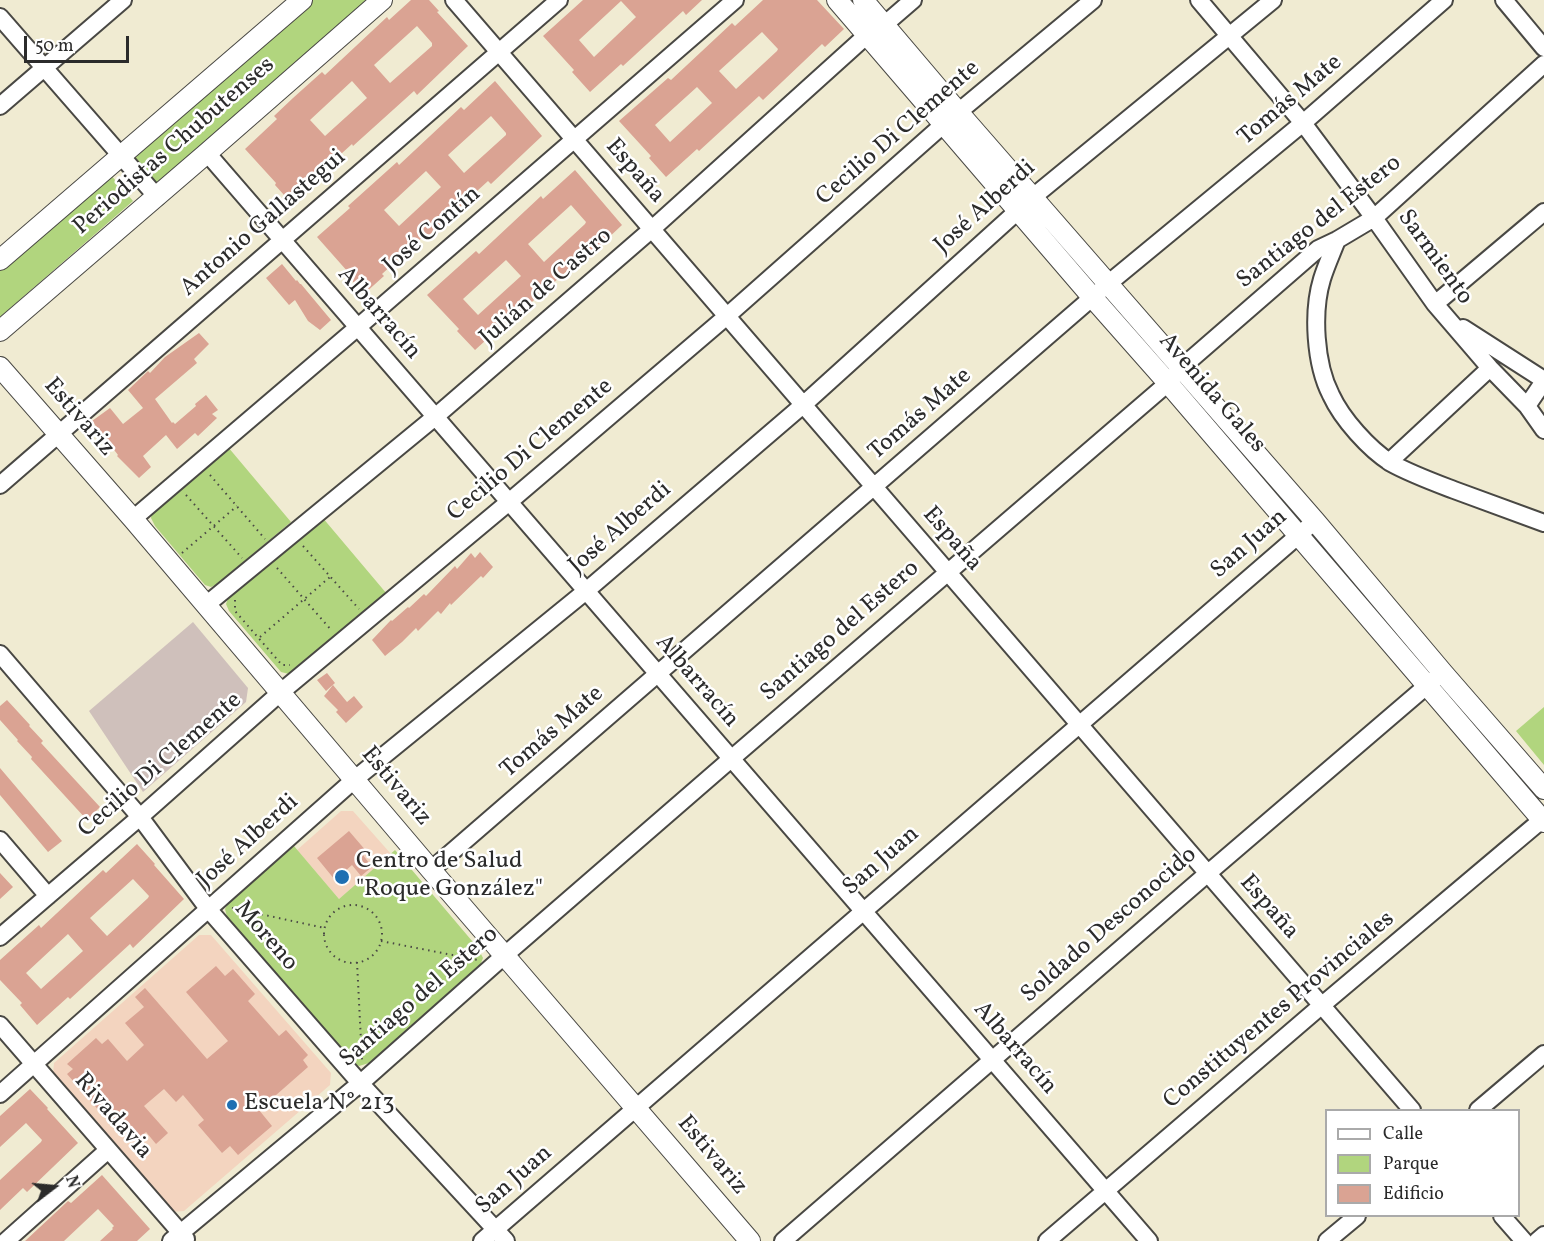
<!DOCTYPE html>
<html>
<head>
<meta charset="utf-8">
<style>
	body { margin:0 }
	#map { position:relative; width:1544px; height:1241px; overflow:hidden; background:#f0ebd2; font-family:Vollkorn,serif }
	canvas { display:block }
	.legend { position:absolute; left:1325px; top:1109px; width:195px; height:108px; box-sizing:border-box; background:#fff; border:2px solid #aaa; margin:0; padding:8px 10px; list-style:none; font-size:18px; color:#2b2b2b }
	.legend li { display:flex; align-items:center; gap:12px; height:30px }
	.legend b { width:30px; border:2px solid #aaa }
	.north { position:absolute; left:24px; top:1157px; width:60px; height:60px; -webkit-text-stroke:4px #fff; paint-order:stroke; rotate:74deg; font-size:16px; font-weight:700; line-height:24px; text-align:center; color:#2b2b2b }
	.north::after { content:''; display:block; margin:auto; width:21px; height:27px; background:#2b2b2b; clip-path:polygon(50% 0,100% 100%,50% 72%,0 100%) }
	.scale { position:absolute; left:24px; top:36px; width:105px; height:27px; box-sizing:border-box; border:3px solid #2b2b2b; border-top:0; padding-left:8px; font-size:18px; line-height:21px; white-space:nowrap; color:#2b2b2b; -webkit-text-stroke:4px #fff; paint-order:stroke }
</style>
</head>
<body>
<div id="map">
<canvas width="1544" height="1241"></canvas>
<ul class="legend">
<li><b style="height:8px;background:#fff"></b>Calle</li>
<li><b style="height:16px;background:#b1d57e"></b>Parque</li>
<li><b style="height:16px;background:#daa393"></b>Edificio</li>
</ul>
<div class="north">N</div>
<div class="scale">50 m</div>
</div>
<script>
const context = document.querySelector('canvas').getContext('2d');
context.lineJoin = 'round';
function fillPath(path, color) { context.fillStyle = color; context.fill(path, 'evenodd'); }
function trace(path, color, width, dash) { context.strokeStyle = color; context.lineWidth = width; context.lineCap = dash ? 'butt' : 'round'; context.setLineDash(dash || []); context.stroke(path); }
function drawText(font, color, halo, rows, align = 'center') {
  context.font = font + ' Vollkorn,serif'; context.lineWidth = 5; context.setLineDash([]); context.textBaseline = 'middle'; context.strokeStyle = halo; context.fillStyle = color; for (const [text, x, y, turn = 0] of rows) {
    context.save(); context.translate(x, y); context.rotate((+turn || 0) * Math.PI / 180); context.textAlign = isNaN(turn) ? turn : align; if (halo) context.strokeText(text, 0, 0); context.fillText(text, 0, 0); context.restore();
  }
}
fillPath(new Path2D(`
	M341,811H353L391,854L339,899L297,850Z
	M199,935H211L331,1073L330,1085L184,1211L172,1212L53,1074L54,1063Z`), '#f3d4bf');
fillPath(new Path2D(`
	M193,622L248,688L246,702L143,792L89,711Z`), '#cfc0bb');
fillPath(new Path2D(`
	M313,0H368L154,186L131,159Z
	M110,174L133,201L0,317V270Z
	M1193,393L1299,515L1294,519L1189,397Z
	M228,447L291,522L217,584L211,587L205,585L155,526L151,518L152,511Z
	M322,517L387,594L297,671L289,674L281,672L229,611L226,604L229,596Z
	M1322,544L1423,661L1418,665L1318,548Z
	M1544,707V765L1516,731Z
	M294,846L339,899L395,850L478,948L483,958L479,968L369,1063L359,1066L352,1063L227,917L225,909L228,903Z`), '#b1d57e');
fillPath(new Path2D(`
	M411,0H429L439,11L437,12L468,46L417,95L414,91L353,146L352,144L309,183L312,187L293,205L275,185L276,183L245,149L277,119L274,116L293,98L322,72L325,75L387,17L389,20ZM417,26L432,43V46L390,83L374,65ZM352,81L367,98L325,136L310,120Z
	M583,0H702L686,15L683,11L623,66L621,64L590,92L572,72L574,70L543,36ZM621,1L636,17L594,57L579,40Z
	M763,0H817L844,29L825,47L822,44L763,100L759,96L699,151L697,149L666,177L649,158L651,156L619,121L668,78L671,80L732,23L735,26ZM762,32L778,49L777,51L736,89L719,71ZM697,87L712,103L670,142L655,125Z
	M495,81L542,136L491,184L488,181L428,236L426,234L382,274L384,276L364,294L346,274L348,272L317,237L350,208L348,206L397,162L399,165L461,107L464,110ZM491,116L506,133V135L464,173L448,155ZM426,171L441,187L399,226L384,210Z
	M575,170L622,225L571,273L568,270L507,324L506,322L475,350L457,331L459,329L427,295L476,251L479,254L541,196L543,199ZM571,205L586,222L585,224L544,262L528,244ZM506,260L521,276L478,315L463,299Z
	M282,264L296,281L297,280L300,284H301L331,320L320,330L308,321L295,300L289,305L266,278Z
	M199,333L209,344L194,359L197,363L155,399L172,423L173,422L175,424L196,406L195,404L206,395L218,410L212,414L217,418L198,436L195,433L177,449L166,435L143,456L151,467L139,478L117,456L118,455L92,421L110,408L123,424L143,408L128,390L148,371L150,373L165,357Z
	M480,552L493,567L483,578L481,576L451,605L450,603L441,614L438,611L418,631L416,628L402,642L385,656L372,640L391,620L392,621L408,607L409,608L424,594L426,596L455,566L457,569L471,553L475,558Z
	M327,673L335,683L326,691L317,680Z
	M333,685L347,702L354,696L363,707L346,723L336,712L338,710L324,696Z
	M7,700L30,725L29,726L43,741L41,743L100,807L87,820L31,759L32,757L17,741L18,740L0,720V706Z
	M0,768L62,841L48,852L0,795Z
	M349,831L367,852L363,855L372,867L361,876L352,865L335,880L317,858Z
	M137,844L155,864L154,865L184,899L133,948L130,944L70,999L68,997L37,1025L20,1005L22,1003L0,980V960L39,925L41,928L103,870L106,873ZM133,879L149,896L148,898L107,936L90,918ZM68,934L83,951L41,989L26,973Z
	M0,873L13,887L0,899Z
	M216,966L225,976L233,969L255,994L248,1001L279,1036L286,1030L308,1055L303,1060L308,1067L259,1110L272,1126L238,1155L230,1146L222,1153L198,1125L204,1120L183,1095L176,1102L164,1089L144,1106L168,1133L156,1144L146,1132L137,1141L123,1125L116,1130L67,1074L73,1069L67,1064L96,1038L102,1044L108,1039L127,1061L144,1045L125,1023L144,1007L135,997L145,988L207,1059L228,1041L186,992Z
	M30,1089L48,1108L47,1109L78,1143L27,1192L23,1188L0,1210V1180L41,1142L42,1140L26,1123L0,1147V1116Z
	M102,1175L150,1229L137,1241H100L113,1229L112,1228L114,1226L98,1209L64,1241H25L68,1201L71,1203Z`), '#daa393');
const minor = new Path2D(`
	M454,0L1412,1110
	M1199,0L1303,123L1374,218L1435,304L1490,368L1527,406L1544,430
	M1504,0L1544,48
	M0,17L157,197
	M0,106L123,0
	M207,153L1149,1241
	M1337,240C1332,253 1326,266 1322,279C1312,312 1315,364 1331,395C1342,419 1369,449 1391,463C1411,474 1433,482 1454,490C1484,501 1514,512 1544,523
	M1435,304L1544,212
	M1463,328L1544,380
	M1527,406L1544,381
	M1389,462L1490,368
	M0,485L559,0
	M133,519L358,327L735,0
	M206,605L435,417L652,229L867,35L884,25L913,0
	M0,654L140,817L209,910L360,1083L506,1241
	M0,840L48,896
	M431,870L1109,283L1303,123L1444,0
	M0,937L140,817L281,692L509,502L727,316L944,124L1093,0
	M0,1025L186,1239
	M0,1094L355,779L586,591L803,405L1033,197L1273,0
	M1478,1110L1544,1054
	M1502,1216L1524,1241
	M6,1241L108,1150
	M171,1241L363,1081L505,955L731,759L1168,383L1181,368L1318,249L1337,240L1374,218L1544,64
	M482,1241L1315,521
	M783,1241L1207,874L1437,677
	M1047,1241L1321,1006L1544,818
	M1327,1241L1357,1216
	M1537,1241L1544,1235`);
const tertiary = new Path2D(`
	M837,0L1093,298L1168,383L1544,822
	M863,0L959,113L1315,521L1443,673L1544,789
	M0,260L302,0
	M0,331L207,153L382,0
	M0,367L133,519L431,870L750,1241`);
trace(minor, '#494844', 20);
trace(tertiary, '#494844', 22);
trace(new Path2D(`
	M210,475L265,539
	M186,495L242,558
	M303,546L359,609
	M182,553L237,506
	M277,568L332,631
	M235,600V611L282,665H290
	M260,637L330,577
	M324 934a29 29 0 1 1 58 0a29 29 0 1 1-58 0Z
	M232,908L325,928
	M381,941L478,960
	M357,962L362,1061`), '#494844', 2, [1.5, 4.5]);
trace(minor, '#fff', 16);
trace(tertiary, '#fff', 20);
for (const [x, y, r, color] of [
	[342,877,8,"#1f6fb2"],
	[232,1105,6,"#1f6fb2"]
]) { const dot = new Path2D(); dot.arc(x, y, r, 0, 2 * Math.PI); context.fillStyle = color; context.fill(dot); trace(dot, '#fff', 2); }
drawText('24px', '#2b2b2b', '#fff', [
	["Tomás Mate",1291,101,-40],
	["Cecilio Di Clemente",899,134,-41],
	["Periodistas Chubutenses",175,147,-41],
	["España",634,172,49],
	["José Alberdi",986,208,-42],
	["Santiago del Estero",1320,223,-38],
	["Antonio Gallastegui",264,224,-41],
	["José Contín",433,231,-41],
	["Sarmiento",1434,258,54],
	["Julián de Castro",547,288,-41],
	["Albarracín",378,314,49],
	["Avenida Gales",1211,394,49],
	["Tomás Mate",921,415,-41],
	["Estivariz",78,418,49],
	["Cecilio Di Clemente",531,451,-40],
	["José Alberdi",621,529,-41],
	["España",951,540,49],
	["San Juan",1250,545,-41],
	["Santiago del Estero",841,632,-41],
	["Albarracín",696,682,49],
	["Tomás Mate",553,733,-41],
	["Cecilio Di Clemente",161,766,-41],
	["Estivariz",395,787,50],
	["José Alberdi",249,842,-42],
	["San Juan",882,862,-41],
	["España",1268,908,49],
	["Soldado Desconocido",1110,926,-41],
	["Moreno",265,937,49],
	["Santiago del Estero",420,998,-41],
	["Constituyentes Provinciales",1280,1011,-40],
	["Albarracín",1014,1049,49],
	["Rivadavia",112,1117,49],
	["Estivariz",711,1156,50],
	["San Juan",515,1181,-41]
]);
drawText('24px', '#2b2b2b', '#fff', [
	["Centro de Salud",356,863],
	["\"Roque González\"",356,891],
	["Escuela N° 213",244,1105]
], 'left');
</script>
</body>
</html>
